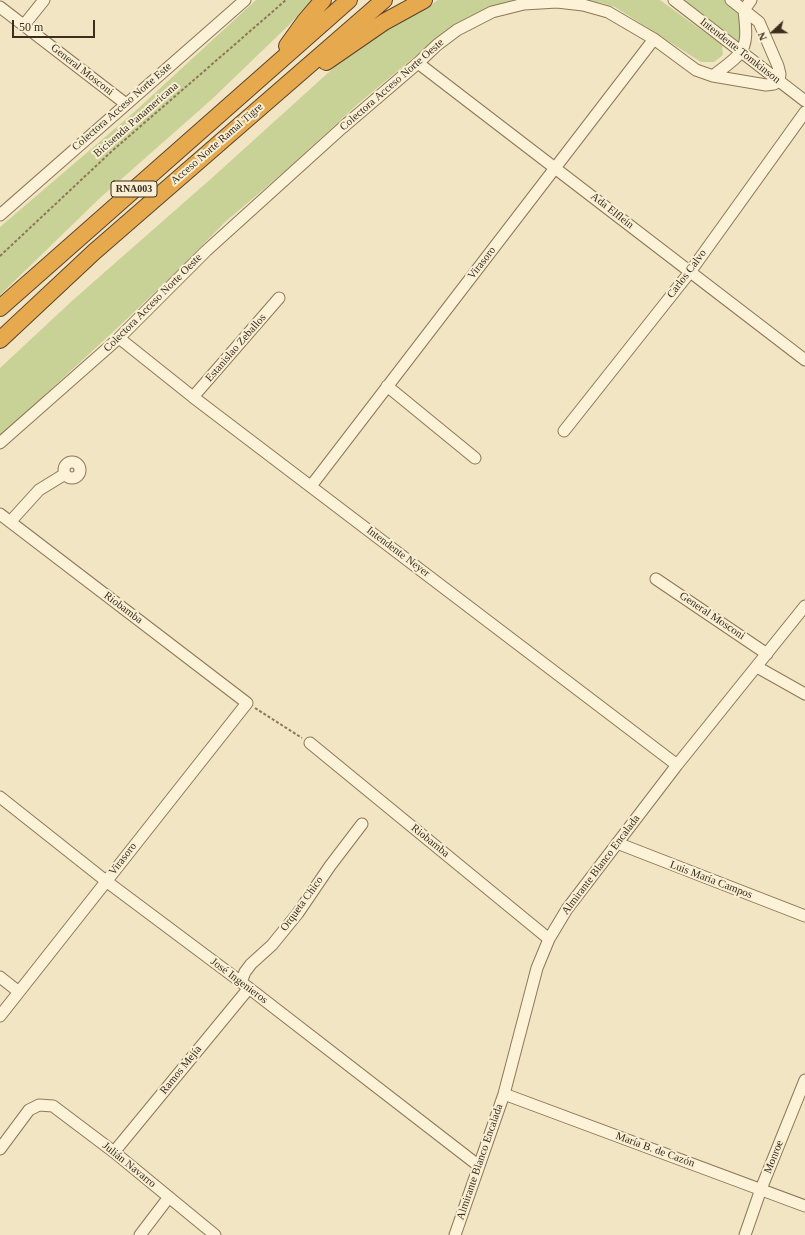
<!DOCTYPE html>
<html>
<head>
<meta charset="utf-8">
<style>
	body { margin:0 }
	#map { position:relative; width:805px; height:1235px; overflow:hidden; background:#f2e5c3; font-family:Georgia,serif }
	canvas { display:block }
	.north { position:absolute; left:753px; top:12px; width:40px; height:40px; -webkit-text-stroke:3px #f8efd4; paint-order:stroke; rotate:248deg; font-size:11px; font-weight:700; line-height:16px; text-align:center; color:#3c2e1d }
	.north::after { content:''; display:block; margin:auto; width:14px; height:18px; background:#3c2e1d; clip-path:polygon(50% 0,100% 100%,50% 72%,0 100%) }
	.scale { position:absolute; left:12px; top:20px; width:83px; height:18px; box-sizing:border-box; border:2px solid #3c2e1d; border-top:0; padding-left:5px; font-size:12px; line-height:14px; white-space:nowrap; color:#3c2e1d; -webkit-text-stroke:3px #f8efd4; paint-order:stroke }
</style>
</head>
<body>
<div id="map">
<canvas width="805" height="1235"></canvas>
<div class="north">N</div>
<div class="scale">50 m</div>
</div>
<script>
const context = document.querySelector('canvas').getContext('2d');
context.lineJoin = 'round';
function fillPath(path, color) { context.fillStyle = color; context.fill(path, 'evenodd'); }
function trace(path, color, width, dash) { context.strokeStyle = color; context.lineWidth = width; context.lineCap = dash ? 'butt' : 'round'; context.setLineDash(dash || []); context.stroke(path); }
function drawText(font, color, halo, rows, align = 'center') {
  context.font = font + ' Georgia,serif'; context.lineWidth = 4; context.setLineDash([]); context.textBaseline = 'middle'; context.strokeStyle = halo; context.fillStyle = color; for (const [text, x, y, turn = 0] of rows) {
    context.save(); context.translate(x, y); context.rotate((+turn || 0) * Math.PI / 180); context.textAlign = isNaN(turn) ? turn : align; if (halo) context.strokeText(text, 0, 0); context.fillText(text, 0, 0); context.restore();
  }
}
fillPath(new Path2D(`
	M256,0H312L290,24L211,100L101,197L0,295V227L132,114Z
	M438,0H515L495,6L471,16L431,43L359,103L285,171L225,222L169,279L114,331L0,436V368L73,300L213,177L350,53L391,23L426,8Z
	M586,0H660L722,45L723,55L714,62H701L615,7L602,3Z
	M679,0H725L752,22C750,31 744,40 735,43Z`), '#c8d196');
const minor = new Path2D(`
	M674,0L805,101
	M0,7L126,104
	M24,25L44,0
	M418,63L805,360
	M713,76C721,69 733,62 740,53C749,42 745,23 744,10L751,0
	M0,215L245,0
	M119,338L193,397L677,765
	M387,386L475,458
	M193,397L279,298
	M564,431L690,272L805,112
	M0,443L119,338L206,251L342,128L418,63L437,45L457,30L492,12L524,4L557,2L583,5L608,12L654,39L696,70L713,76L766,85L774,84L779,81L780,74L778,66L759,22L731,0
	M64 470a8 8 0 1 1 16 0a8 8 0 1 1-16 0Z
	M311,486L654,39
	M0,514L247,703L0,1016
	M10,522L39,490L65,474
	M656,579L767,654
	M757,667L805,694
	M310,743L549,939
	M0,797L106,881L241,982L479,1166
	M617,843L805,916
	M0,977L19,992
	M241,982L245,972L251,964L272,945L298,913L330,866L362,824
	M504,1094L805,1206
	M0,1149L29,1110L39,1105L53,1106L114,1152L215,1235
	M114,1152L249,988
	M140,1235L169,1197
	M455,1235L504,1094L537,968L549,939L567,909L677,765L805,606
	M745,1235L761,1189L805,1080`);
const highway = new Path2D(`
	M287,46L305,21L323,0
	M326,62L384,22L424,0
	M0,308L349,0
	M0,340L94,252L384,0`);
trace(minor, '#8e7758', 13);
trace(highway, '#5b442d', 18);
trace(new Path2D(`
	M0,256L112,151L286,0
	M255,708L302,738`), '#8e7758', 2, [3, 2]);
trace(minor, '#fbf2d8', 11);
trace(highway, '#e7a94e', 16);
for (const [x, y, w] of [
	[134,189,46]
]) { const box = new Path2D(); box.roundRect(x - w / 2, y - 8, w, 16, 3); context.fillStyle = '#f8efd4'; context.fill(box); trace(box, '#3c2e1d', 1); }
drawText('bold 10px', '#3c2e1d', null, [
	["RNA003",134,189]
]);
drawText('11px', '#3c2e1d', '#f8efd4', [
	["Intendente Tomkinson",740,51,38],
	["General Mosconi",82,70,38],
	["Colectora Acceso Norte Oeste",392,85,-41],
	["Colectora Acceso Norte Este",122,107,-41],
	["Bicisenda Panamericana",136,120,-41],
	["Acceso Norte Ramal Tigre",217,144,-41],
	["Ada Elflein",612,211,38],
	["Virasoro",482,263,-52],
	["Carlos Calvo",687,274,-53],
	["Colectora Acceso Norte Oeste",153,303,-45],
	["Estanislao Zeballos",236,348,-49],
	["Intendente Neyer",398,552,37],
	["Riobamba",123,608,37],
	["General Mosconi",712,616,34],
	["Riobamba",430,841,39],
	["Virasoro",123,859,-52],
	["Almirante Blanco Encalada",601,865,-53],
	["Luis María Campos",711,880,21],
	["Orqueta Chico",302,904,-54],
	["José Ingenieros",239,981,37],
	["Ramos Mejía",181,1070,-51],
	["María B. de Cazón",655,1150,20],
	["Monroe",774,1157,-68],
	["Almirante Blanco Encalada",480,1162,-71],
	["Julián Navarro",129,1165,39]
]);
</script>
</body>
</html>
